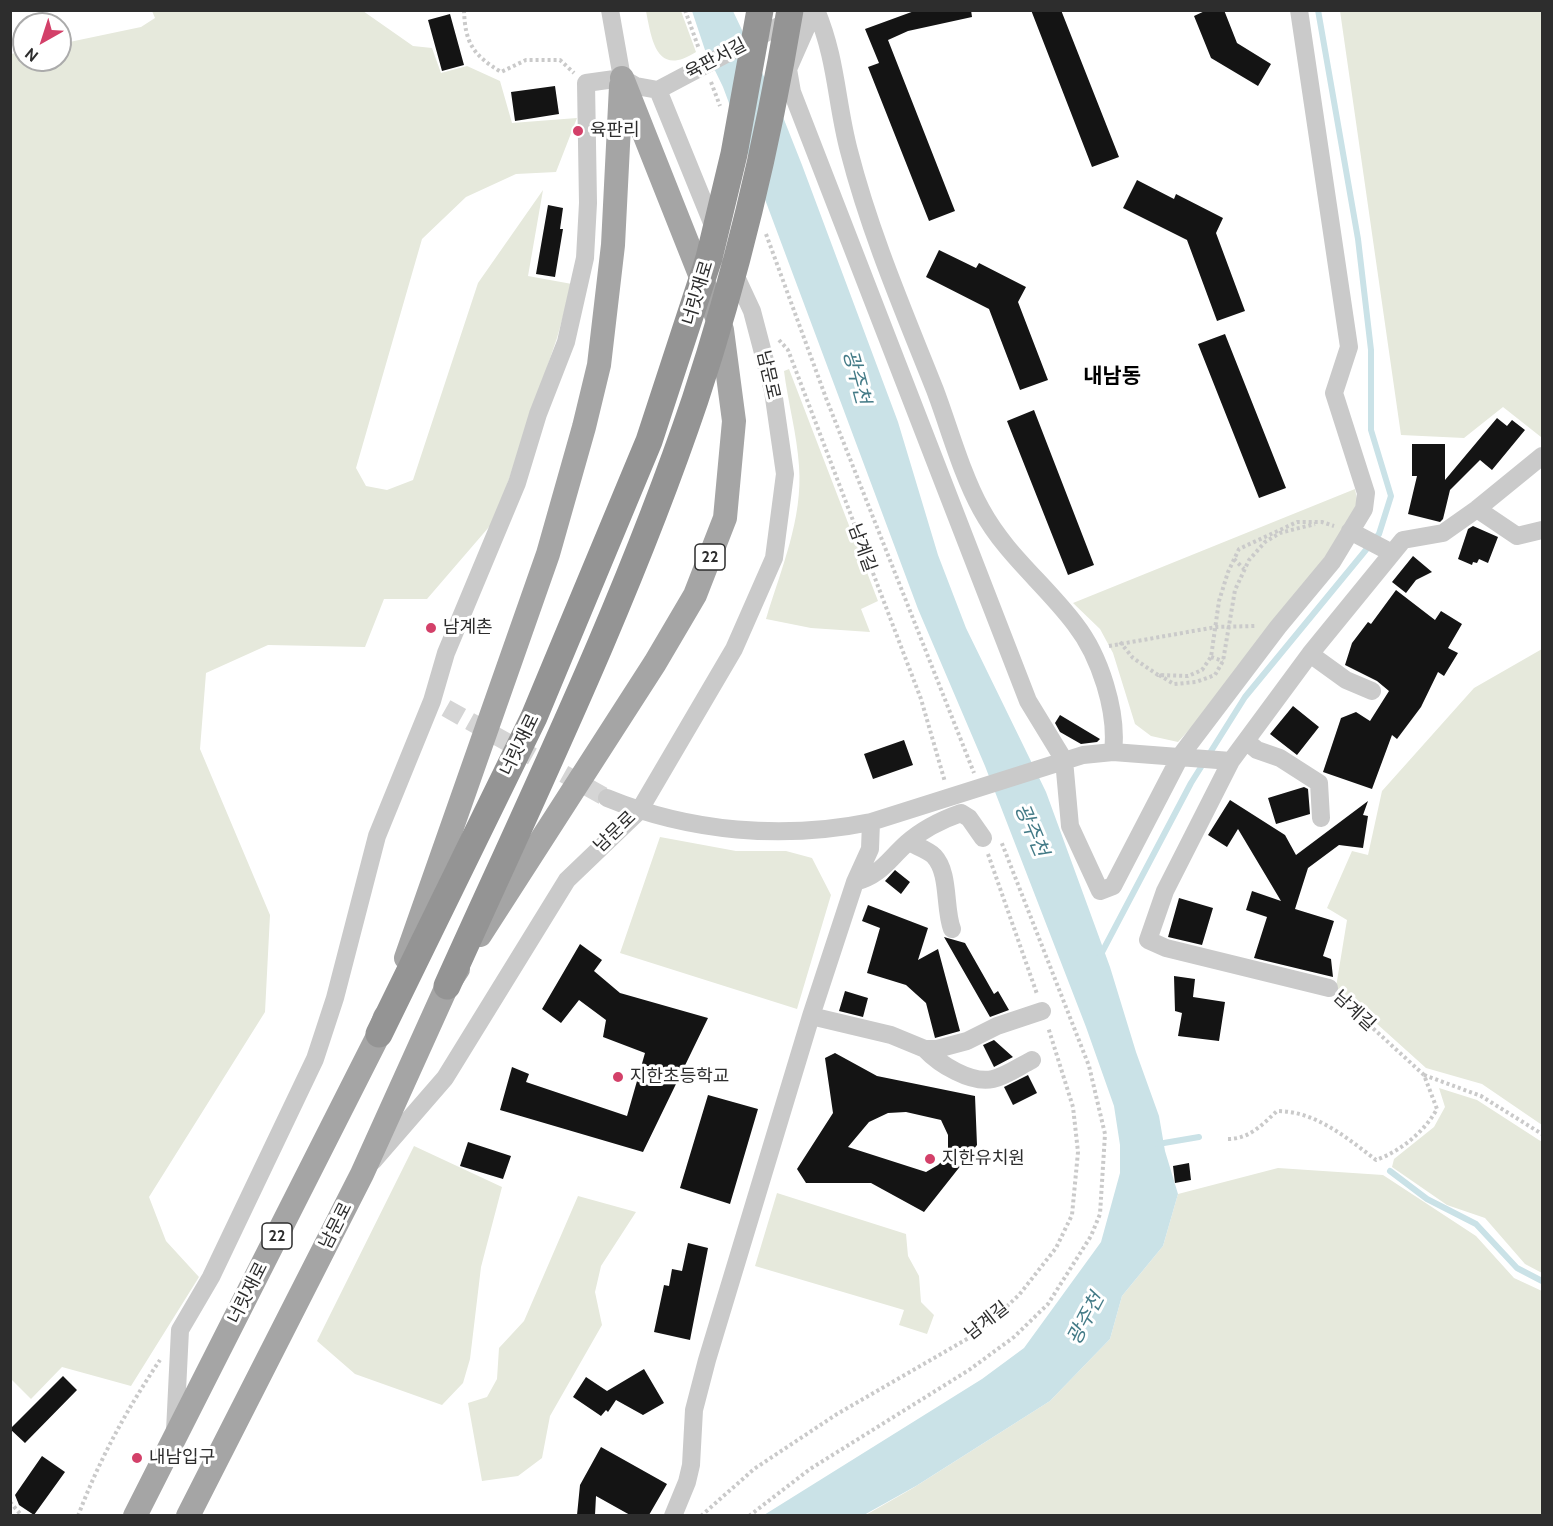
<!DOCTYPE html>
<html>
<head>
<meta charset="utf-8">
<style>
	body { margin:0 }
	#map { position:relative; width:1553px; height:1526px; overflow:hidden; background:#fff; font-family:Cabin,sans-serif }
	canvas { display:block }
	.frame { position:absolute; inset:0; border:12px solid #2d2d2d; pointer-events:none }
	.north { position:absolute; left:12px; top:12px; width:60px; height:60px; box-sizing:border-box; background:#fff; border:2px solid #ababab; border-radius:50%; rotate:219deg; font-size:16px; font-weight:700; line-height:24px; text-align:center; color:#2d2d2d }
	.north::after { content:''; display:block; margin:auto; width:21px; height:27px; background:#d34069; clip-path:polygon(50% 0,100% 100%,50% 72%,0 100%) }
</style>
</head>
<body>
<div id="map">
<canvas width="1553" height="1526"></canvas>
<div class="frame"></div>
<div class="north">N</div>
</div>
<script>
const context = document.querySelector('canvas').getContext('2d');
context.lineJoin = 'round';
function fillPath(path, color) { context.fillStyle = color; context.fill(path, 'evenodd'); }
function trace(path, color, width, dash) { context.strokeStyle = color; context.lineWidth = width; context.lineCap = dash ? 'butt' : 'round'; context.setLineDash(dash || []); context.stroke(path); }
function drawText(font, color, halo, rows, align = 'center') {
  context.font = font + ' Cabin,"Noto Sans KR",sans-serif'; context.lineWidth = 6; context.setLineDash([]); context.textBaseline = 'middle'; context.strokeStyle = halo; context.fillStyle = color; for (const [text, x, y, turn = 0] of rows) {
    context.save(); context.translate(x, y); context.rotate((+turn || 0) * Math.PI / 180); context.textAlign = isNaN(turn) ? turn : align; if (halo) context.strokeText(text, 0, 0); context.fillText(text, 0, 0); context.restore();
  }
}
fillPath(new Path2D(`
	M152,11H363L413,46L432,48L441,73L467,66L500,81L512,123L577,118L556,172L516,174L466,197L422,239L356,468L366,486L387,490L413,480L478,283L543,190L528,276L572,284L557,338L495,520L427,599H384L365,647L268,645L206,673L200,749L270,915L265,1012L149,1197L166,1241L199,1277L131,1386L62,1367L31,1399L11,1379V54L24,51V60H60V44L141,27L155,18Z
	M646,11H681L696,52C657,77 652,42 646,11Z
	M1340,11H1542L1541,437L1503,407L1464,438L1401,435Z
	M789,369L878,601L861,609L870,632L811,628L766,619C781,569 803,519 799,466C797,434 788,403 784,371Z
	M1355,489L1359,509L1344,532L1211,706L1178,742L1151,736L1135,724L1113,653L1100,629L1073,603Z
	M1542,649V1125L1482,1084L1426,1068L1336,987L1347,920L1327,908L1352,851L1368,855L1382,791L1474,688Z
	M660,837L736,851H786L812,858L831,895L797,1009L620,953Z
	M1439,1088L1477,1100L1542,1142V1273L1525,1264L1485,1218L1447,1205L1392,1167L1394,1159L1434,1127L1445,1107Z
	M414,1146L502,1187L481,1267L470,1359L463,1383L442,1405L355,1374L317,1341Z
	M1278,1168L1383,1175L1476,1236L1514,1278L1542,1291V1515L864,1516L913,1488L1050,1401L1110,1339L1122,1296L1163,1246L1178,1194Z
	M777,1193L906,1234L908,1256L919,1276L921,1302L934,1315L927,1334L899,1325L904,1310L755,1266Z
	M578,1196L636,1212L601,1266L595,1292L602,1325L550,1416L542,1458L518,1476L482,1481L468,1403L487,1397L497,1379L499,1348L524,1321Z`), '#e6e9dc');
fillPath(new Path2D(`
	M692,11H733L783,117L802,165L898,422L938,555L966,628L1046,792L1110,967L1136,1052L1159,1116L1165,1151L1178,1194L1163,1246L1122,1296L1110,1339L1050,1401L916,1486L864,1515H764L982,1379L1024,1348L1101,1242L1120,1173V1145L1114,1106L1086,1027L985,766L918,609L723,87L705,50Z`), '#cae2e7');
trace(new Path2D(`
	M1100,956L1191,783L1245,697L1379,534L1391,496L1371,430V350L1358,239L1318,10
	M1158,1144L1199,1137
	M1390,1171L1427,1199L1476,1224L1517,1268L1542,1281`), '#cae2e7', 6);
fillPath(new Path2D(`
	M917,10H971L972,17L908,31L888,40L955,211L929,221L868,67L879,63L865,29Z
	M1031,10H1061L1119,157L1092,167Z
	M1207,10H1224L1237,43L1271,64L1258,86L1211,58L1194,16Z
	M450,14L464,65L442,71L428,20Z
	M555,86L559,114L515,121L511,92Z
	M1137,180L1174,199L1176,194L1223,218L1216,233L1245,311L1217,321L1187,240L1123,208Z
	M548,205L563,208L560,229H563L555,277L536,274Z
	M939,250L976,268L979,263L1026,287L1018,302L1048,380L1020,390L989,309L926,277Z
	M1225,334L1286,488L1259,498L1198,344Z
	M1034,410L1094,565L1068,575L1007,421Z
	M1497,418L1507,426L1512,420L1525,430L1492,470L1480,460L1450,490L1443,519L1440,522L1408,514L1417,476H1412V444H1445V480Z
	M1473,526L1498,537L1488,563L1479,559L1477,563L1473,562L1472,565L1458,559L1468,529Z
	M1413,556L1432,572L1416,580L1406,593L1392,582Z
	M1396,590L1435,620L1441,611L1462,624L1448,648L1458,653L1444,676L1438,672L1421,707L1397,739L1392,735L1372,789L1323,772L1341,718L1356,712L1370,721L1389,691L1377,681L1345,665L1352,643L1368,622L1371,624Z
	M1293,706L1319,727L1297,755L1270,734Z
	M1060,715L1100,739L1097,742L1081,744L1060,732L1055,723Z
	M904,740L913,765L873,779L864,754Z
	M1304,787L1308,789L1310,814L1276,824L1268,798Z
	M1230,800L1285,835L1296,855L1368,801L1363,815L1368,816L1363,848L1339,845L1308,868L1295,909L1334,921L1323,956L1331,959L1333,977L1254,958L1267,917L1246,910L1252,891L1281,901L1238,829L1227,847L1208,835Z
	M895,870L910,882L901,894L885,881Z
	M1179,898L1213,908L1202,945L1168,937Z
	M868,905L928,928L918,960L938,949L960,1031L935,1038L926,1003L906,985L867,973L880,928L862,921Z
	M944,937L965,943L994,994L998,991L1009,1010L990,1017Z
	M580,944L602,960L594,971L620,993L708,1018L643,1152L500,1110L512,1067L529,1074L526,1082L627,1116L645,1053L603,1037L606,1020L579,1000L561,1023L542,1009Z
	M1174,976L1195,979L1193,997L1225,1002L1219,1041L1178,1036L1182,1013L1175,1011Z
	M845,991L868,998L863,1017L839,1011Z
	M994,1040L1013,1057L994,1067L983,1045Z
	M835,1053L877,1076L975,1096L977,1145L924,1212L871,1183H806L797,1169L833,1113L825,1058ZM906,1112L941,1120L948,1135V1155L938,1165L926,1172L848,1147L869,1122L888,1113Z
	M1028,1075L1037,1093L1013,1105L1004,1087Z
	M708,1095L758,1109L730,1204L680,1188Z
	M468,1142L511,1156L503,1179L460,1166Z
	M1189,1163L1191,1180L1175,1183L1173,1166Z
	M688,1243L708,1248L690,1340L654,1332L664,1285L669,1286L672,1269L682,1271Z
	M644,1369L664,1403L643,1415L616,1400L608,1412L606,1410L601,1416L573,1397L586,1377L607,1391Z
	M63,1376L77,1390L25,1443L10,1429Z
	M601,1447L667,1484L649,1515H630L596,1496L595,1515H577L580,1485Z
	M42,1456L65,1472L34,1515L19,1505L15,1495Z`), '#141414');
trace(new Path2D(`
	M446,708L607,798`), '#d5d5d5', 18, [18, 9]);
trace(new Path2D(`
	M464,10C465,43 473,55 501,72L526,60H560L574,73
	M685,10L699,49
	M711,82L720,106
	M766,234L826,398L974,773
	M779,340L788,350L921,699L945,782
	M1234,559L1244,569
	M1120,642L1133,658L1158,675L1188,676L1202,670L1211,657L1219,601L1228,572L1239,549L1297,522H1322L1334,526
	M1109,646L1216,627L1256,626
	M1211,657L1223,661
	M1159,675L1174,684L1196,682L1215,675L1223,661L1235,590L1249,560L1265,542L1280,533L1315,524
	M988,854L1037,994
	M1424,1075L1481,1096L1542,1134
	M1228,1139C1249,1139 1262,1125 1277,1111C1315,1111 1346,1137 1376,1160C1401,1151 1424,1132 1437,1109L1424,1075L1341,999
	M10,1502L22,1516
	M78,1516C99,1460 127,1409 160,1360
	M701,1516L754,1469L837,1414L979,1332L1019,1295L1056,1248L1072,1215L1078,1152L1073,1107L1048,1027
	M749,1516L810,1469L969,1370L1014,1337L1048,1304L1091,1236L1100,1214L1105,1134L1089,1066L1001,841`), '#cacaca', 4, [3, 3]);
trace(new Path2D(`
	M610,10L622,78
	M814,10L788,69L792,92L1028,701L1064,760L1070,826L1100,891L1113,886L1181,755L1278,627L1332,562L1364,509L1366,493L1334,393L1349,347L1299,10
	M816,10C837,60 836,102 849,151C870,233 904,312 935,390C949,427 962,475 981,509C1006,555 1044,583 1075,624C1100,656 1118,712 1113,752
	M622,78L636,86L658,90L794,18
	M658,90L717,235
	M1477,509L1517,536L1542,530
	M1350,531L1392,553
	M1310,654L1346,680L1372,691
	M1246,741L1257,750L1280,758L1319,783L1321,818
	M607,798C690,832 783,840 871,822L1083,755L1113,752L1231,761
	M909,842C916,846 928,850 934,856C950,873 944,908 952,929
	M855,882C881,875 888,860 907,843C924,828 941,820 961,813L969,818L983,838
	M1329,988L1166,948L1148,940L1165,891L1231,761L1310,654L1403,540L1443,533L1477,509L1542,456
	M811,1016L891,1035L925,1049H937L967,1041L997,1026L1042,1011
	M925,1049C939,1064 971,1084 993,1079C1006,1076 1020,1066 1032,1060
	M373,1161L445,1078L567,880L639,811L734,649L774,558L785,474L773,391L752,311L732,268
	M175,1431L180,1330L211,1277L315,1059L335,998L377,836L432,701L446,653L517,483L538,414L566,342L585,258L588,203L586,83L622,78
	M673,1516L687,1482L691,1465L694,1410L707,1360L811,1016L855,882L870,849L871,822`), '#cacaca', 18);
trace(new Path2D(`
	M480,935L655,663L695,595L725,518L734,421L722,330L622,78
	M406,958L548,554L584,427L599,365L613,245L621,86
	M135,1516L379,1034L385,1017
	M188,1516L362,1174L447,986L458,969`), '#a5a5a5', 24);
trace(new Path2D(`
	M447,986C534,793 627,601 695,400C737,273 768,142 790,10
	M379,1034L534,717L649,441L709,258L734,154L760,10`), '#949494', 27);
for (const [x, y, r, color] of [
	[578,131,6,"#d34069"],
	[431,628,6,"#d34069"],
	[618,1077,6,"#d34069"],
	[930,1159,6,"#d34069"],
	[137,1458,6,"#d34069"]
]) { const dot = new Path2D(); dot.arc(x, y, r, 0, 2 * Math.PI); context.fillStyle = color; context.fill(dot); trace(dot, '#fff', 2); }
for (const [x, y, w] of [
	[710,557,30],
	[277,1236,30]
]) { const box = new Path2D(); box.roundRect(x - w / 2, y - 13, w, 26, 4.5); context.fillStyle = '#fff'; context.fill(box); trace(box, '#2d2d2d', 1.5); }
drawText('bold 16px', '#2d2d2d', null, [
	["22",710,557],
	["22",277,1236]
]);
drawText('18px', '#2d2d2d', '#fff', [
	["육판서길",716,59,-28],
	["너릿재로",698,293,-73],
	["남문로",768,375,77],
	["남계길",862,548,70],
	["너릿재로",520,745,-64],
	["남문로",615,832,-44],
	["남계길",1354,1011,43],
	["남문로",336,1226,-63],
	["너릿재로",248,1293,-63],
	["남계길",987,1321,-38]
]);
drawText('18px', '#2d2d2d', '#fff', [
	["육판리",590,131],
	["남계촌",443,628],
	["지한초등학교",630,1077],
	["지한유치원",942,1159],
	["내남입구",149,1458]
], 'left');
drawText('italic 20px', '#447b87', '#fff', [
	["광주천",856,377,75],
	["광주천",1031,830,67],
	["광주천",1086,1319,-62]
]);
drawText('bold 21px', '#000', '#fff', [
	["내남동",1112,377]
]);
</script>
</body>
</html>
